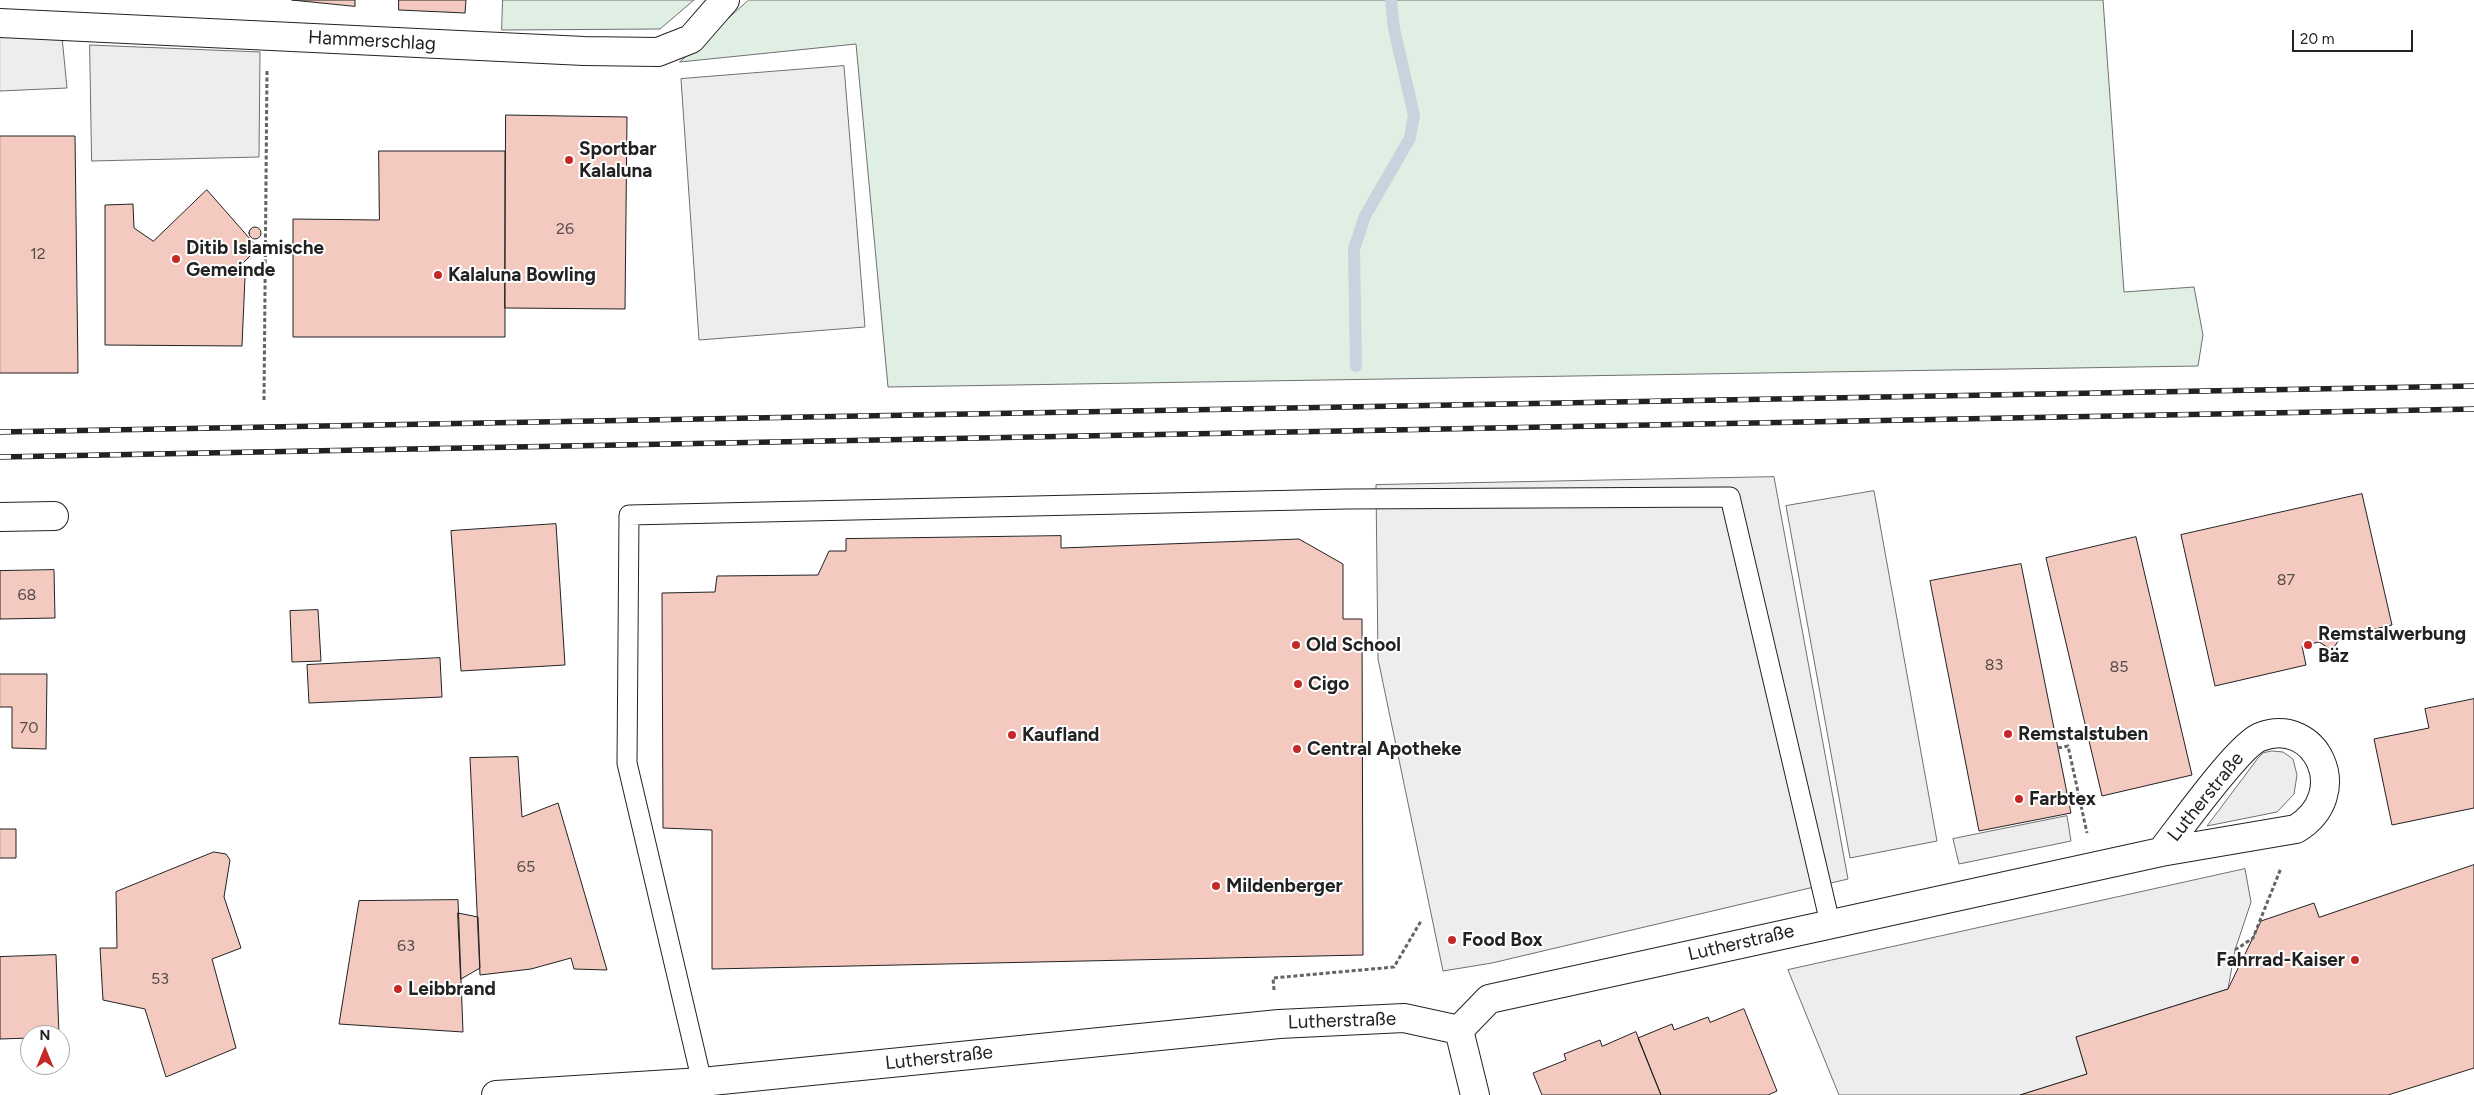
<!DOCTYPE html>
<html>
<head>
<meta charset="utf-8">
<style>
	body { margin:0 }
	#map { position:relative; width:2474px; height:1095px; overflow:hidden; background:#fff; font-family:Figtree,sans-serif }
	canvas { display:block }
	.north { position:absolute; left:20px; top:1025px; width:50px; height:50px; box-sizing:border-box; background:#fff; border:1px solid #a7a7a7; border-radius:50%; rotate:0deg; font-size:14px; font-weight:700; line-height:20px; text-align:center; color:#222 }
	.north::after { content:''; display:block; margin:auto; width:18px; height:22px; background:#c62828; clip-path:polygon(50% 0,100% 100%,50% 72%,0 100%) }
	.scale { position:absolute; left:2292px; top:30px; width:121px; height:22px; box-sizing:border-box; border:2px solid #222; border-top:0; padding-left:6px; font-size:15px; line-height:18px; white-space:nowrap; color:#222; -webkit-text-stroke:4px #fff; paint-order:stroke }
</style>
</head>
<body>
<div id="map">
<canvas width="2474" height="1095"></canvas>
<div class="north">N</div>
<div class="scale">20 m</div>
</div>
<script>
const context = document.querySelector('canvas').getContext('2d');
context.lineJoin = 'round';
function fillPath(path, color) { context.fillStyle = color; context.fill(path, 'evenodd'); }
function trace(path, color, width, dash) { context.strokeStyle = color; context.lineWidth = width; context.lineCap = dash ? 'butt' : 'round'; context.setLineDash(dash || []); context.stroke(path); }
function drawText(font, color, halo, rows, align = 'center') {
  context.font = font + ' Figtree,sans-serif'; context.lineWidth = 4; context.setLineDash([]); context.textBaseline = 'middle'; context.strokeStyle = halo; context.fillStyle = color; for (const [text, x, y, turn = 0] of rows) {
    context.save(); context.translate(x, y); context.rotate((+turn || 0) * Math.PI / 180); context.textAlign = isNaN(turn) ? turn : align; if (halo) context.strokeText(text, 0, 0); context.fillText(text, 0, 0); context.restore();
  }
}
const green = new Path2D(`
	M503,0H694L660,29L502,30Z
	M749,0H2103L2124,292L2194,287L2203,335L2198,366L888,387L856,44L680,62Z`);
fillPath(green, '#e0efe3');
trace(green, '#6f6f6f', 1);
const parking = new Path2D(`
	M0,35L62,37L67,88L0,91Z
	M90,45L260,52L259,157L92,161Z
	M844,66L865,327L699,340L681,79Z
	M1774,477L1848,879L1492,963L1443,971L1378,659L1376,485Z
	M1874,491L1937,841L1850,858L1786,506Z
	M2272,751L2283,752L2293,759L2297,775L2294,794L2277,812L2207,826L2258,758L2263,753Z
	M2067,816L2071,841L1959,864L1953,839Z
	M2245,869L2251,902L2235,950L2228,989L2076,1037L2087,1074L2020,1095H1839L1788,970Z`);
fillPath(parking, '#ededed');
trace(parking, '#6f6f6f', 1);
trace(new Path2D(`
	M1356,366L1354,249L1365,216L1410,138L1414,115L1394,29L1391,0`), '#c7d3dd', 12);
const building = new Path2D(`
	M292,0H355V6Z
	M399,0H466L465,13L399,10Z
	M506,115L627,117L625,309L505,308Z
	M0,136H75L78,373H0Z
	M379,151H505V337H293V219L379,220Z
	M207,190L258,248L237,269L245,277L242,346L105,345V205L133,204L134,228L153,241Z
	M249 233a6 6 0 1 1 12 0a6 6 0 1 1-12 0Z
	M2362,494L2392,625L2341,637L2332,650L2319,642L2302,646L2306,665L2215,686L2181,535Z
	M556,524L565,665L461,671L451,531Z
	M1061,536V548L1299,539L1343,564V619H1362L1363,955L712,969V830L663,828L662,593L715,592L717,576L818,575L829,551H846V539Z
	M2136,537L2192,775L2102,796L2046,558Z
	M2021,564L2071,813L1979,831L1930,581Z
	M54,570L55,618L0,619V571Z
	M318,610L321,661L292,662L290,611Z
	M440,658L442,697L309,703L307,665Z
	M0,674H47L46,749L12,748V707H0Z
	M2474,699V808L2392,825L2374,739L2429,728L2425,709Z
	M518,757L522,817L558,803L607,970L574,969L571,958L531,969L480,975L470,758Z
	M0,829H16V858H0Z
	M214,852L226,854L230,860L224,897L241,948L212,959L236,1048L166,1077L145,1009L103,1000L100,948H117L116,892Z
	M2474,865V1068L2388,1095H2020L2087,1074L2076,1037L2228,989L2261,921L2314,903L2319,917Z
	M458,900L463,1032L339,1024L359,901Z
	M458,913L478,917L480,968L461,979Z
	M56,955L59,1035H30V1038L0,1039V957Z
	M1744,1009L1777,1091L1768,1095H1661L1638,1038L1672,1024L1674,1030L1708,1017L1710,1022Z
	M1636,1032L1661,1095H1542L1533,1073L1566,1060L1564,1054L1600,1040L1602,1046Z`);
fillPath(building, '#f3c9c0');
trace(building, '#222', 1);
const lane = new Path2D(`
	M702,1082L627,763L629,515L1346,499L1730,497L1830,923`);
const street = new Path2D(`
	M0,23L584,51L658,52L691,39L725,0
	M0,517L54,516
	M1459,1030L1475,1095
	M496,1095L702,1082L1279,1024L1404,1018L1459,1030L1489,999L2161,852L2296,829C2354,794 2316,715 2260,737C2238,746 2180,828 2161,852`);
trace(lane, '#222', 21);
trace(street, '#222', 30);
trace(new Path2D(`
	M264,400L267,71
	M2058,748L2068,746L2087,833
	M2235,950L2253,938L2281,868
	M1274,990L1273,978L1394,967L1421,921`), '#646464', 3, [4, 2.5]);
trace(lane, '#fff', 19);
trace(street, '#fff', 28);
const rail = new Path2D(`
	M0,432L2474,386
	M0,457L2474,409`);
trace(rail, '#222', 5.5);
trace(rail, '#fff', 4, [11]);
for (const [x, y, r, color] of [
	[569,160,5,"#c62828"],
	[176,259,5,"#c62828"],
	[438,275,5,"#c62828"],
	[1296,645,5,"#c62828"],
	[2308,645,5,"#c62828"],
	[1298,684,5,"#c62828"],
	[2008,734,5,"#c62828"],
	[1012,735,5,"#c62828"],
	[1297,749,5,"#c62828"],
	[2019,799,5,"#c62828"],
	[1216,886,5,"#c62828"],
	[1452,940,5,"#c62828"],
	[2355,960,5,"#c62828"],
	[398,989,5,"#c62828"]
]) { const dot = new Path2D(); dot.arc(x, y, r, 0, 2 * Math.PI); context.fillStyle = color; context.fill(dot); trace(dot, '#fff', 2); }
drawText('16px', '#564c4a', null, [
	["26",565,229],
	["12",38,254],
	["87",2286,580],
	["68",27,595],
	["83",1994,665],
	["85",2119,667],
	["70",29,728],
	["65",526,867],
	["63",406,946],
	["53",160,979]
]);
drawText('19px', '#222', '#fff', [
	["Hammerschlag",372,41,3],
	["Lutherstraße",2206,797,-51],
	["Lutherstraße",1741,943,-13],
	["Lutherstraße",1342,1021,-2],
	["Lutherstraße",939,1058,-6]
]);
drawText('bold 19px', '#222', '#fff', [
	["Sportbar",579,149],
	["Kalaluna",579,171],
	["Ditib Islamische",186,248],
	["Gemeinde",186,270],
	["Kalaluna Bowling",448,275],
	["Remstalwerbung",2318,634],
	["Bäz",2318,656],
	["Old School",1306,645],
	["Cigo",1308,684],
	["Remstalstuben",2018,734],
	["Kaufland",1022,735],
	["Central Apotheke",1307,749],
	["Farbtex",2029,799],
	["Mildenberger",1226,886],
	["Food Box",1462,940],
	["Fahrrad-Kaiser",2345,960,"right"],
	["Leibbrand",408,989]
], 'left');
</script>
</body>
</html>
